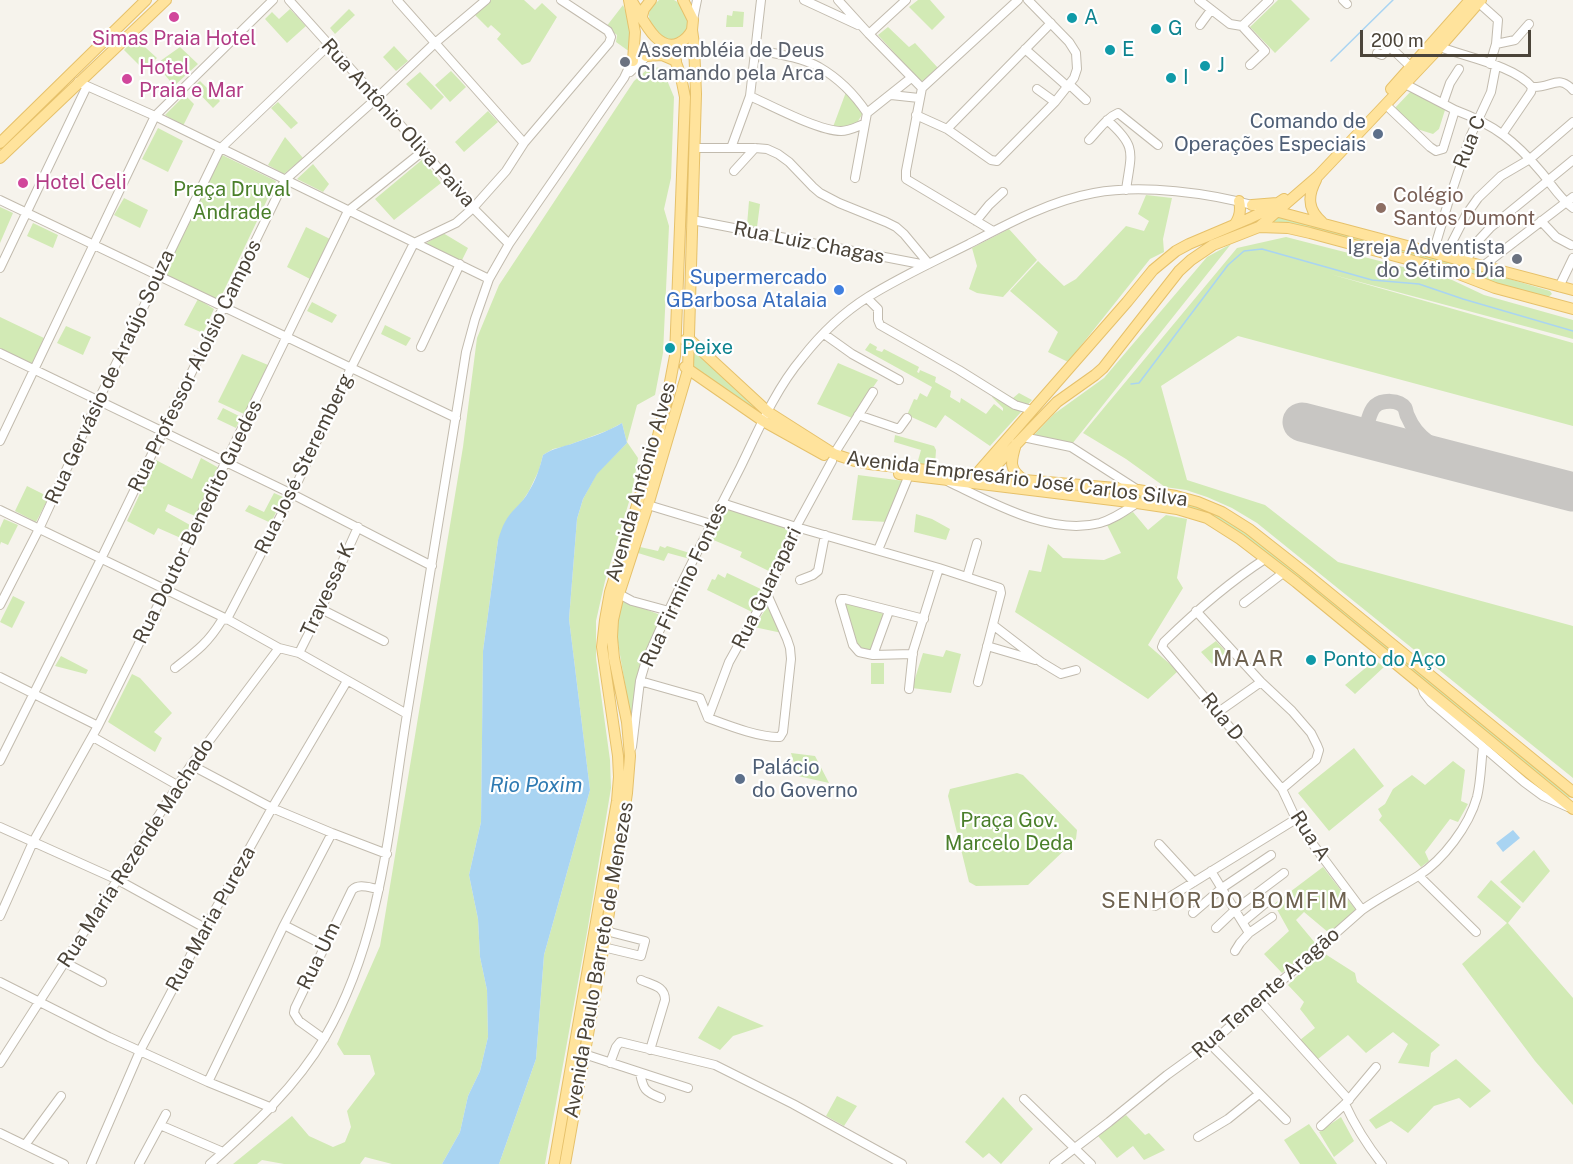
<!DOCTYPE html>
<html>
<head>
<meta charset="utf-8">
<style>
	body { margin:0 }
	#map { position:relative; width:1573px; height:1164px; overflow:hidden; background:#f6f3ec; font-family:"Public Sans",sans-serif }
	canvas { display:block }
	.scale { position:absolute; left:1360px; top:30px; width:171px; height:27px; box-sizing:border-box; border:3px solid #4b4439; border-top:0; padding-left:8px; font-size:18px; line-height:21px; white-space:nowrap; color:#4b4439; -webkit-text-stroke:4px #fff; paint-order:stroke }
</style>
</head>
<body>
<div id="map">
<canvas width="1573" height="1164"></canvas>
<div class="scale">200 m</div>
</div>
<script>
const context = document.querySelector('canvas').getContext('2d');
context.lineJoin = 'round';
function fillPath(path, color) { context.fillStyle = color; context.fill(path, 'evenodd'); }
function trace(path, color, width, dash) { context.strokeStyle = color; context.lineWidth = width; context.lineCap = dash ? 'butt' : 'round'; context.setLineDash(dash || []); context.stroke(path); }
function drawText(font, color, halo, rows, align = 'center') {
  context.font = font + ' "Public Sans",sans-serif'; context.lineWidth = 4.5; context.setLineDash([]); context.textBaseline = 'middle'; context.strokeStyle = halo; context.fillStyle = color; for (const [text, x, y, turn = 0] of rows) {
    context.save(); context.translate(x, y); context.rotate((+turn || 0) * Math.PI / 180); context.textAlign = isNaN(turn) ? turn : align; if (halo) context.strokeText(text, 0, 0); context.fillText(text, 0, 0); context.restore();
  }
}
fillPath(new Path2D(`
	M491,0H524L535,10L542,3L557,17L530,62L522,65L497,39L501,34L491,25L488,28L474,14Z
	M659,0C663,0 670,0 674,0C681,3 688,17 688,24C684,57 642,31 650,10C651,6 656,3 659,0Z
	M918,0H930L945,17L932,30L909,7Z
	M1278,0H1291L1310,19L1275,53L1250,27Z
	M623,5L631,24L630,52L616,42L617,35L606,27Z
	M290,9L306,26L287,43L265,19L272,12L279,19Z
	M349,9L355,15L335,34L330,28Z
	M733,11L744,12L743,27H726L727,15L732,16Z
	M888,27L909,47L915,43L938,68L921,82L878,35Z
	M135,38L157,58L144,70L124,50Z
	M394,46L408,61L396,71L383,57Z
	M180,47L198,64L174,86L156,64Z
	M650,67L662,68L674,97L671,178L664,209L669,226L663,353L655,395L637,405L627,442L638,458L632,492L605,581L596,621V658L610,760L611,788L588,927L545,1164H499L536,1059L544,955L590,790L569,619L577,519L583,499L597,473L627,443L622,423L609,430L566,446L553,449L543,455L539,470L529,491L521,503L514,510L498,540L483,651L481,822L469,875L478,919L480,957L487,990L488,1037L480,1071L468,1096L460,1132L442,1164H392L365,1157L360,1164H284L262,1160L257,1164H233L292,1116L309,1136L333,1147L345,1142L351,1127L347,1111L375,1074L370,1055H344L337,1044L380,946L463,447L477,338L499,285L634,81Z
	M451,71L466,87L450,102L435,85Z
	M420,72L444,97L431,110L406,84Z
	M200,81L220,101L213,108L193,87Z
	M1413,89L1442,106L1445,110L1439,129L1433,134L1417,129L1393,110Z
	M846,92L863,113L855,126L833,127Z
	M185,95L194,104L183,126L165,115Z
	M278,102L298,123L291,129L271,108Z
	M488,111L498,122L464,152L455,142Z
	M158,128L183,141L168,172L142,159Z
	M285,137L303,158L284,174L268,165Z
	M220,154L276,181L219,301L164,275Z
	M423,159L441,183L394,220L375,199Z
	M313,164L329,184L323,192L297,179Z
	M1146,195L1172,198L1163,239L1164,252L1150,259L1068,362L1048,352L1058,332L1010,291L1038,261L1064,286L1076,279L1126,226L1144,231L1149,221L1138,214Z
	M124,198L148,210L140,228L114,215Z
	M749,201L760,204L757,227L747,225Z
	M0,207L13,213L0,243Z
	M1278,217L1418,252L1550,291L1552,294L1546,299L1268,223Z
	M33,223L58,235L53,248L27,236Z
	M306,227L330,239L310,279L287,267Z
	M1009,229L1037,260L1003,297L977,293L969,289L977,266L972,248Z
	M443,233L468,248L461,262L425,244Z
	M1286,237L1450,279L1484,295L1573,320V339L1330,274L1573,343V426L1238,336L1161,386L1187,480L1265,505L1338,562L1573,626V778L1257,523L1232,508L1207,497L1186,490L1165,487L1126,459L1083,433L1237,248Z
	M1231,244L1072,444L1032,437L1054,414L1104,378L1207,257Z
	M198,299L214,309L203,333L184,325Z
	M312,302L337,315L332,323L307,311Z
	M0,317L44,338L32,364L0,348Z
	M385,325L411,338L406,346L381,334Z
	M66,326L91,337L83,355L57,343Z
	M870,343L877,347L876,350L882,352L884,349L919,367L917,372L919,373L920,370L936,377L935,382L951,391L950,397L960,403L961,398L986,414L994,404L1003,411V408L992,397L998,389L1013,398L1019,393L1032,400L990,446L945,415L936,428L907,415L914,399L917,400L920,393L927,397L932,387L865,350Z
	M694,352L765,414L763,418L693,369Z
	M242,354L268,365L244,414L218,402Z
	M838,363L878,380L852,418L817,404Z
	M223,408L241,417L236,428L217,419Z
	M895,435L934,446L936,450L935,465L917,464L921,450L894,442Z
	M201,458L219,468L195,516L168,504L165,511L190,525L183,539L158,528L154,535L127,521L156,460L192,479Z
	M858,475L904,481L887,522L852,520Z
	M986,478L1175,498L1222,515L1275,553L1572,795L1569,798L1224,523L1185,507Z
	M27,486L49,497L36,522L15,511Z
	M274,493L283,497L271,523L245,511L249,505L264,512Z
	M724,507L790,529L773,573L740,557L742,552L711,539Z
	M1133,512L1148,530L1166,515L1187,519L1177,578L1183,588L1148,645L1178,671L1148,699L1015,612L1029,570L1041,572L1048,544L1063,558L1104,560L1121,553L1106,523Z
	M916,514L932,519L950,529L946,540L914,532Z
	M4,519L18,525L8,545L1,542L0,545V528Z
	M660,546L665,548L667,546L693,554L690,559L668,553L664,561L638,553L640,547L658,551Z
	M727,573L765,591L752,612L707,590L712,579L715,580L718,574L725,578Z
	M13,596L25,602L12,628L0,622Z
	M622,600L663,616L646,654L633,732L617,637L618,619Z
	M843,601L884,614L872,654L857,652Z
	M769,604L782,633L754,627Z
	M1216,641L1226,652L1212,664L1201,652Z
	M946,650L961,654L951,693L912,688L923,653L943,657Z
	M61,656L88,670L86,674L55,666Z
	M1375,660L1384,667L1355,694L1345,685Z
	M871,663H884V684H871Z
	M132,674L140,678L172,713L154,732L162,738L155,752L108,722Z
	M1354,748L1384,786L1329,831L1298,793Z
	M791,753L815,756L829,783L798,776Z
	M1453,761L1465,770L1461,801L1468,804L1458,822L1450,819L1425,852L1429,861L1421,867L1379,820L1382,816L1378,809L1385,804L1393,789L1412,775L1425,785Z
	M1017,773L1023,775L1077,830L1076,839L1028,885L976,886L969,882L948,796L950,789Z
	M1534,850L1550,871L1523,903L1500,882Z
	M1323,867L1356,910L1329,933L1304,912L1296,920L1316,944L1282,973L1264,954L1289,931L1274,904Z
	M1491,880L1521,907L1508,923L1573,998V1105L1535,1061L1462,964L1507,923L1477,897Z
	M1322,952L1355,973L1357,982L1440,1045L1431,1053L1429,1067L1398,1063L1408,1044L1393,1032L1366,1053L1348,1035L1318,1059L1300,1040L1315,1028L1300,1009L1304,1002L1288,985Z
	M718,1006L764,1026L733,1036L720,1050L698,1038Z
	M1456,1059L1491,1091L1470,1108L1459,1098L1434,1106L1408,1133L1391,1121L1376,1129L1369,1120Z
	M837,1096L857,1106L844,1126L826,1116Z
	M1003,1097L1033,1129L1001,1164L989,1153L983,1158L965,1142Z
	M1126,1115L1145,1135L1149,1133L1165,1150L1144,1160L1133,1146L1117,1158L1098,1136Z
	M1341,1117L1354,1141L1334,1157L1319,1132Z
	M1309,1124L1335,1161L1337,1164H1300L1284,1140Z`), '#d2eab5');
fillPath(new Path2D(`
	M622,423L627,443L597,474L583,499L577,519L569,619L590,790L544,955L536,1059L499,1164H442L460,1132L468,1096L480,1071L488,1037L487,990L480,957L478,919L469,875L481,822L483,651L498,540C500,534 502,527 505,522C511,510 523,503 529,491C536,480 540,467 543,455C553,448 563,447 574,443C591,437 607,432 622,423Z
	M1513,830L1520,838L1503,852L1496,843Z`), '#a9d4f2');
trace(new Path2D(`
	M1331,61L1393,0
	M1131,384L1139,383L1228,265L1244,251L1262,249L1372,280L1419,284L1463,299L1573,331`), '#a9d4f2', 1.5);
trace(new Path2D(`
	M1385,443L1374,435L1367,424C1369,418 1370,411 1375,406C1382,400 1399,399 1405,408C1406,410 1406,414 1408,417C1412,427 1420,436 1428,442C1444,453 1461,461 1479,467`), '#c8c6c3', 15);
trace(new Path2D(`
	M1302,422L1573,492`), '#c8c6c3', 39);
const minor = new Path2D(`
	M289,0L377,98L473,208L509,244
	M397,0L524,143
	M804,0L858,25
	M838,0L869,34L922,88
	M1199,0L1230,24L1242,26L1265,51L1250,65
	M1343,0L1347,4
	M1479,3L1498,20L1496,44L1490,64
	M693,20L697,0
	M1200,25L1211,10
	M1242,26L1269,0
	M869,34L906,0
	M1496,44L1515,40L1529,24
	M1440,47C1466,57 1515,66 1532,87C1552,88 1558,74 1573,90
	M1025,49L1068,87
	M756,50C777,54 800,57 819,67C838,78 855,95 867,113
	M1377,53L1382,55L1390,47L1411,67
	M630,72L650,53L664,44
	M78,82L155,116L489,279
	M1070,85L1086,100
	M922,88L906,171V179L993,231
	M922,88L1018,0
	M1037,89L1055,102
	M891,95L919,98
	M750,96C772,106 819,131 841,131C849,131 856,127 864,124
	M1443,103L1450,83L1459,69
	M1386,105L1430,147L1436,151L1443,149L1455,110L1405,84
	M1455,110C1495,125 1515,141 1542,173C1552,185 1560,199 1573,208
	M916,115L947,129L991,160L997,161L1055,102L1074,78L1077,69L1076,53L1069,42L1028,0
	M1107,120C1138,147 1131,153 1126,190
	M947,129L1051,23
	M1503,133L1531,92L1532,87
	M1089,140C1098,131 1106,118 1118,113L1158,145
	M694,148H755L767,149L778,154L789,162L813,187L820,193L839,203L886,222L896,227L904,234L929,264
	M731,148L750,96L761,0
	M734,171L755,148
	M855,178L867,113L911,78
	M0,200L456,418
	M692,220L926,265
	M976,221L989,205L1003,192
	M1541,221L1556,237L1571,245
	M1433,253L1448,203L1470,137L1491,92L1496,66
	M1445,256L1466,215L1478,198L1501,176L1530,159L1573,122
	M1466,261L1477,242L1490,228L1573,160
	M1483,266L1573,197
	M0,268L87,86
	M1559,287L1573,258
	M867,298L878,309V320L880,325L959,370L1015,405L1032,410
	M824,334L852,354L899,380
	M421,347L460,264
	M0,353L292,494L432,566
	M858,415L899,429L907,418
	M1023,437L1071,447L1138,490
	M0,441L155,116L273,0
	M834,454L873,392
	M949,482C993,503 1050,536 1100,523C1114,519 1125,511 1137,503
	M722,503L796,527L939,568L1000,588L1001,593L978,682
	M648,505L711,524
	M0,510L227,619L279,648L299,653L407,714
	M878,550L909,475
	M1265,559C1228,583 1196,611 1164,642L1162,647L1282,789L1296,819L1312,843L1362,910
	M967,577L977,543
	M800,580L813,575L818,571L825,535
	M619,594L632,601L669,611
	M1244,603L1283,573
	M0,605L39,529L98,401L220,149L329,45
	M321,609L384,641
	M1196,611L1261,682L1292,711L1311,733L1317,745L1319,750L1316,760L1282,789
	M993,625L1041,662L1061,674L1076,670
	M987,646L1035,660
	M299,653L321,609L358,527
	M913,654L873,655L859,652L853,645L840,601L841,599H845L924,619
	M873,655L889,611
	M175,668C197,651 208,643 222,620L227,619L292,494L351,368L414,243L456,223L473,208L506,171L524,143L609,43L611,37L608,31L561,0
	M0,677L98,726
	M640,681L700,698L708,718C727,725 760,738 780,737L783,732L791,659L790,648L787,639L767,594
	M1421,685L1424,693L1431,702L1524,782L1543,796L1568,807
	M909,689L913,651L939,568
	M1217,713L1261,682
	M708,718L729,662L767,594L796,527L832,461
	M93,737L177,785
	M632,747L640,681L645,664C673,597 707,533 740,468C758,431 775,390 802,358C820,335 844,312 868,297C900,277 935,261 969,244C1009,223 1050,201 1094,193C1143,184 1209,193 1256,206
	M0,761L101,559L285,180L377,98L435,43L486,0
	M191,765L272,808L332,833L387,854
	M0,827L118,880L205,928
	M1159,844L1194,882
	M1211,871L1249,933L1240,943L1235,951
	M1419,876L1476,932
	M1155,906L1296,819
	M1193,913L1222,888L1271,855
	M0,916L33,842L98,726L166,589L226,461L348,211L423,151
	M1243,922L1267,902
	M284,925L325,946
	M1216,928L1236,909L1284,873
	M1249,933L1272,917
	M603,947L641,956L645,941L606,931
	M64,962L102,982
	M641,980C652,985 665,986 665,1000L650,1050
	M0,982L109,1037L208,1082L272,1108
	M1259,1000L1349,1100
	M324,1039L299,1021L294,1013L295,1008L352,890C359,883 370,888 379,889
	M1210,1044L1286,1120
	M584,1054L688,1088
	M0,1063L191,765L279,648
	M610,1063L616,1047L620,1042L715,1065L793,1104L902,1164
	M640,1073C643,1089 645,1092 661,1098
	M208,1082L284,925L332,833
	M1024,1099L1091,1164
	M1345,1104C1355,1126 1367,1145 1382,1164
	M160,1125L223,1152
	M1321,1126L1345,1104L1376,1067
	M0,1133L64,1164
	M1198,1137L1228,1119L1259,1094
	M25,1145L61,1096
	M91,1164L140,1051L205,928L272,808L347,681
	M139,1164L166,1114
	M210,1164C253,1126 296,1087 325,1037C382,939 389,824 407,714C427,594 447,473 466,352L475,319L489,279L509,244L624,78L634,57
	M1054,1164L1109,1122L1167,1075L1210,1044L1362,910C1380,897 1399,888 1418,876C1443,860 1469,826 1477,797C1481,781 1481,763 1483,747`);
const major = new Path2D(`
	M629,0L635,32L633,61
	M631,0C641,14 656,54 679,43C685,40 689,36 692,30
	M642,16L644,9L651,0
	M646,56L662,55L676,61
	M1391,89L1470,0
	M0,143L146,0
	M0,158L166,0
	M1316,180C1307,197 1308,210 1322,222
	M1252,205L1277,203
	M1275,211L1573,290
	M1235,224C1240,217 1241,209 1239,201
	M1259,227L1288,228L1310,233L1451,271L1495,288L1573,309
	M685,340H690L768,412L834,454L855,461L869,464L1024,480L1138,490L1176,496L1198,502L1222,512L1249,529L1305,573L1573,792
	M685,367L763,421L824,455
	M1016,444C1011,461 1008,469 1024,480
	M899,474L1137,503L1177,509L1207,518L1240,539L1296,582L1573,809
	M973,478L1127,302L1153,270L1176,251L1189,244L1248,219L1269,209L1284,199
	M982,480L1057,402L1095,375L1103,368L1179,271L1191,260L1213,245L1259,227L1318,176L1440,47L1481,0
	M554,1164L617,801L619,777L618,756L602,647L605,620L610,592L656,444L666,403L675,356L685,97C682,79 677,61 668,45
	M565,1164L605,939L627,793L630,756L627,722L614,658L612,637L613,620L619,594L648,505L688,370L696,94L694,44L692,30L693,20L683,0`);
trace(minor, '#c2bbae', 10);
trace(major, '#e6c16a', 12);
trace(minor, '#fff', 8);
trace(major, '#ffe39c', 10);
for (const [x, y, r, color] of [
	[174,17,6,"#d1479c"],
	[1072,18,6,"#0f9aa8"],
	[1156,29,6,"#0f9aa8"],
	[1110,50,6,"#0f9aa8"],
	[625,62,6,"#6b7280"],
	[1205,66,6,"#0f9aa8"],
	[1171,78,6,"#0f9aa8"],
	[127,79,6,"#d1479c"],
	[1378,134,6,"#5c6f8a"],
	[23,183,6,"#d1479c"],
	[1381,208,6,"#8d6e63"],
	[1517,259,6,"#6b7280"],
	[839,290,6,"#3f7fe0"],
	[670,348,6,"#0f9aa8"],
	[1311,660,6,"#0f9aa8"],
	[740,779,6,"#5c6f8a"]
]) { const dot = new Path2D(); dot.arc(x, y, r, 0, 2 * Math.PI); context.fillStyle = color; context.fill(dot); trace(dot, '#fff', 2); }
drawText('20px', '#0d838f', '#fff', [
	["A",1084,18],
	["G",1168,29],
	["E",1122,50],
	["J",1217,66],
	["I",1183,78],
	["Peixe",682,348],
	["Ponto do Aço",1323,660]
], 'left');
drawText('20px', '#b23c85', '#fff', [
	["Simas Praia Hotel",174,39,"center"],
	["Hotel",139,68],
	["Praia e Mar",139,91],
	["Hotel Celi",35,183]
], 'left');
drawText('20px', '#5b616d', '#fff', [
	["Assembléia de Deus",637,51],
	["Clamando pela Arca",637,74],
	["Igreja Adventista",1505,248,"right"],
	["do Sétimo Dia",1505,271,"right"]
], 'left');
drawText('20px', '#4e5e75', '#fff', [
	["Comando de",1366,122],
	["Operações Especiais",1366,145],
	["Palácio",752,768,"left"],
	["do Governo",752,791,"left"]
], 'right');
drawText('20px', '#4b4439', '#fff', [
	["Rua Antônio Oliva Paiva",398,123,48],
	["Rua C",1470,142,-68],
	["Rua Luiz Chagas",809,243,11],
	["Rua Professor Aloísio Campos",195,366,-64],
	["Rua Gervásio de Araújo Souza",110,377,-65],
	["Rua José Steremberg",304,464,-64],
	["Avenida Empresário José Carlos Silva",1017,479,7],
	["Avenida Antônio Alves",641,482,-74],
	["Rua Doutor Benedito Guedes",198,522,-64],
	["Rua Firmino Fontes",684,585,-65],
	["Rua Guarapari",767,588,-64],
	["Travessa K",328,590,-65],
	["Rua D",1222,717,51],
	["Rua A",1310,836,57],
	["Rua Maria Rezende Machado",136,853,-57],
	["Rua Maria Pureza",211,919,-61],
	["Rua Um",319,956,-64],
	["Avenida Paulo Barreto de Menezes",599,960,-80],
	["Rua Tenente Aragão",1266,993,-41]
]);
drawText('20px', '#4a7f2a', '#fff', [
	["Praça Druval",232,190],
	["Andrade",232,213],
	["Praça Gov.",1009,821],
	["Marcelo Deda",1009,844]
]);
drawText('20px', '#785e54', '#fff', [
	["Colégio",1393,196],
	["Santos Dumont",1393,219]
], 'left');
drawText('20px', '#366cbe', '#fff', [
	["Supermercado",827,278],
	["GBarbosa Atalaia",827,301]
], 'right');
drawText('italic 21px', '#2e7ab2', '#fff', [
	["Rio Poxim",536,786]
]);
context.letterSpacing = '1.5px';
drawText('22px', '#6e6250', '#fff', [
	["MAAR",1249,659],
	["SENHOR DO BOMFIM",1225,901]
]);
context.letterSpacing = '0px';
</script>
</body>
</html>
